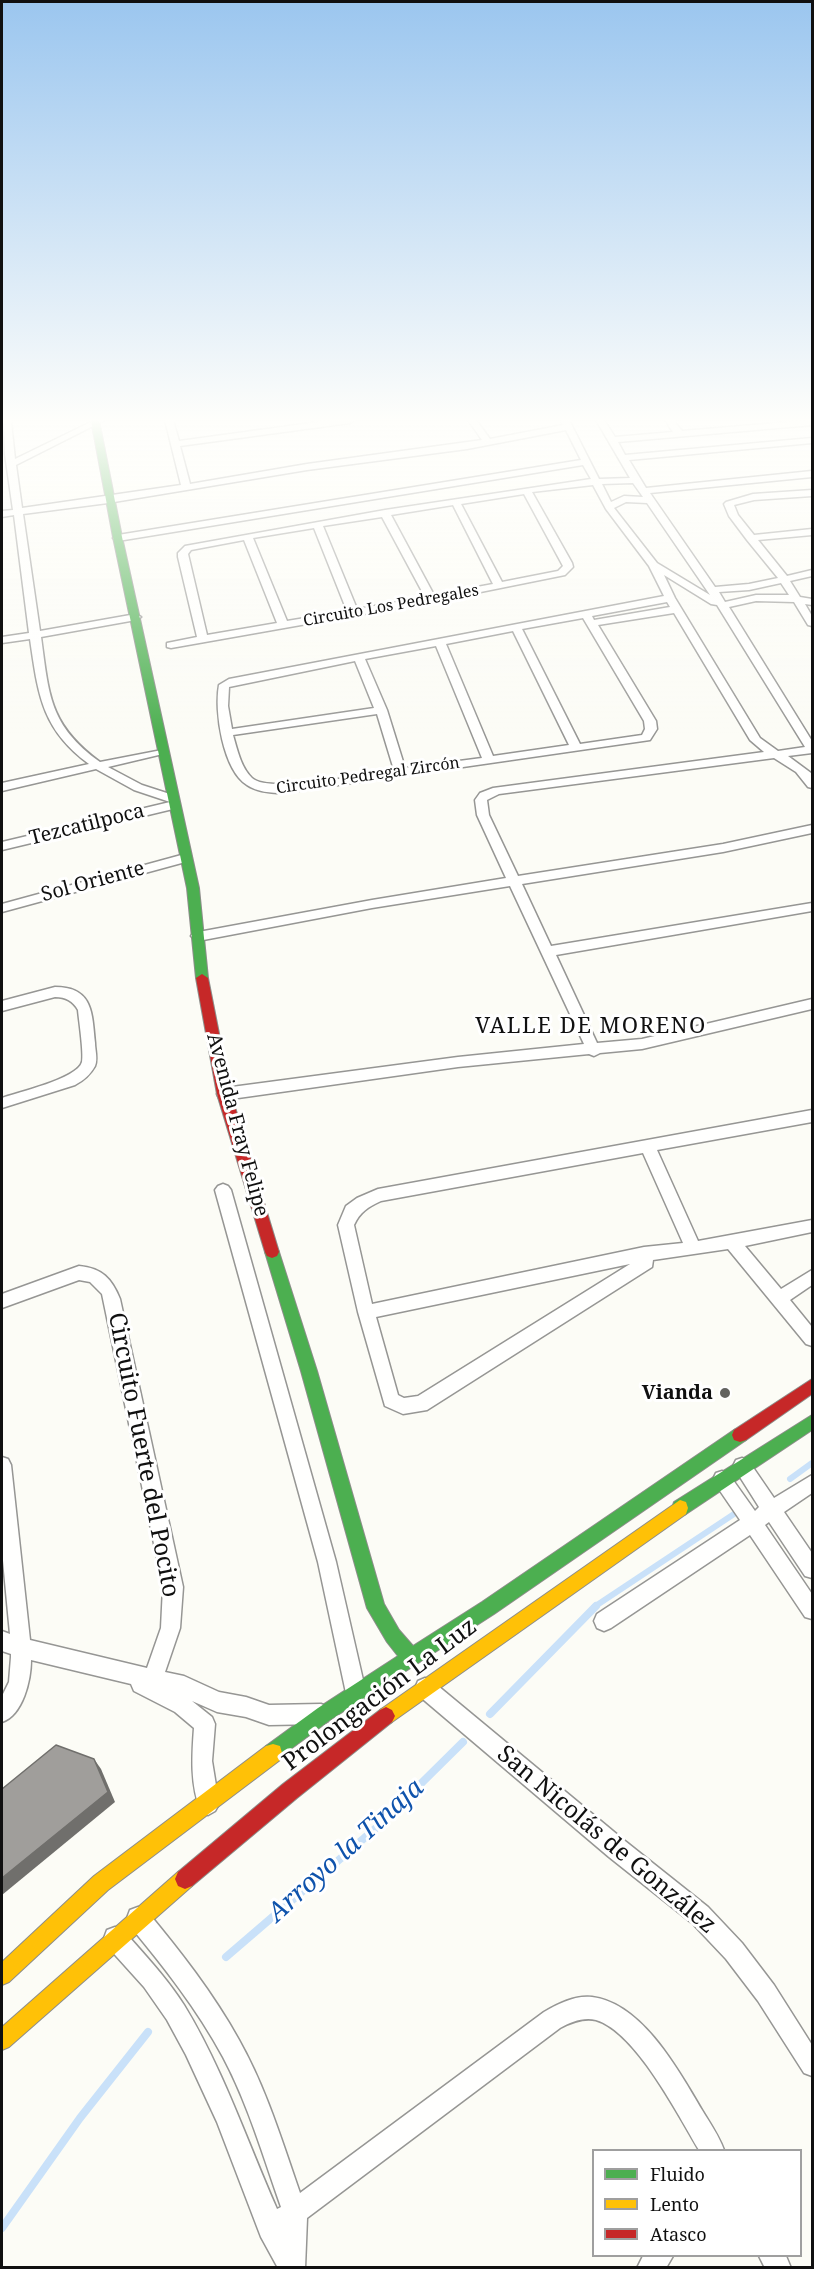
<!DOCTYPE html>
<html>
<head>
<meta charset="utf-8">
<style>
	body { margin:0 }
	#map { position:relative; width:814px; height:2269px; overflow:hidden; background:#fcfcf6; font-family:"Noto Serif",serif }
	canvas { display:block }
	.frame { position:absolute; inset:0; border:3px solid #101010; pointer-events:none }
	.legend { position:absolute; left:592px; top:2149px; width:210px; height:108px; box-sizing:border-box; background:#fff; border:2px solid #9f9f9f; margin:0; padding:8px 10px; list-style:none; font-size:18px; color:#101010 }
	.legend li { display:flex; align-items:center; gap:12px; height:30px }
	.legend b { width:30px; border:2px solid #9f9f9f }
</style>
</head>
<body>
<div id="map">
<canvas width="814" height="2269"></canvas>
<div class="frame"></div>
<ul class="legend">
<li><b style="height:8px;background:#4caf50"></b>Fluido</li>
<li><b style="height:8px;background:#ffc107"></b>Lento</li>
<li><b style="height:8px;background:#c62828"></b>Atasco</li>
</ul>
</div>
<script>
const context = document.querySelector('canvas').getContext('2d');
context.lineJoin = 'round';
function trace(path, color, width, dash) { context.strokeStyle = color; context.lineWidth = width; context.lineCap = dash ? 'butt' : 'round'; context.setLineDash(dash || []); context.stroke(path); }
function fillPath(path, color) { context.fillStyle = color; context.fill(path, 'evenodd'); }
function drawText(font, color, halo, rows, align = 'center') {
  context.font = font + ' "Noto Serif",serif'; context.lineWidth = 6; context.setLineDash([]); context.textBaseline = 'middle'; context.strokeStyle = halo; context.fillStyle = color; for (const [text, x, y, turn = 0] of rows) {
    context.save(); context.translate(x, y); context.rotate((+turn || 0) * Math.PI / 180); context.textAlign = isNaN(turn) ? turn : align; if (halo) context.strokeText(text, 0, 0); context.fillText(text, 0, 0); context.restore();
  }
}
trace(new Path2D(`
	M790,1479L812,1463
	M594,1607L734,1514`), '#c9e1f9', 6);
trace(new Path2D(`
	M490,1714L596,1606
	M226,1957L376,1828L463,1742
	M2,2228L80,2118L148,2032`), '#c9e1f9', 8);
const street = new Path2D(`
	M4,420L11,422L15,459L95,420H105L16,465L22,508L181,485L165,420H173L179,441L333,420H354L350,423L180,446L190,484L307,464L482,440L468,420H476L490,439L563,425L561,420H569L599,479L630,478L596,420H604L615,437L673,432L665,420H673L682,431L812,420V425L618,442L625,455L812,438V443L629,460L646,488L812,471V477L650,493L715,587L749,584L778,578L747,540L729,516L724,504L726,502L753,494L812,490V496L754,500L734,505L738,515L754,535L812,529V535L758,540L787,576L812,570V576L790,581L800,597L812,599V605L805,604L812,616V626L808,625L794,602L756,601L729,607L812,741V753L788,756L811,773L812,788L808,787L796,772L774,758L499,794L487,800L489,815L518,876L723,844L812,825V833L723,852L522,884L551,946L812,903V911L556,955L597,1043L642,1039L812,999V1009L642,1049L600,1053L594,1056L589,1054L458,1067L224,1100L219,1098L217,1094L219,1090L224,1088L458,1057L584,1044L510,886L372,908L198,941L191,936L193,933L372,900L506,878L477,815L475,800L480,793L493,788L764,752L750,740L674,613L598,625L656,721L657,729L650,740L283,793C271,793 257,792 247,785C223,770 214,711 219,685L229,679L664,596L649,566L606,509L593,485L532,492L572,563L573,567L565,575L431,602L171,648L167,647V643L197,637L178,557V553L185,546L385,510L591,479L583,465L118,541L113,538L118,535L581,460L566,430L467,449L307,470L108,503L23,514L40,631L136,614L141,617L136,620L41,637C49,695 49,725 100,762L167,749V753L108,767L142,785L176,796L178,799L175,802L179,805L173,809L2,850V842L170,802L134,790L96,769L2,791V783L89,764C41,729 38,693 30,639L2,643V637L29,633L14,515L2,517V511L13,510L5,454ZM633,483L643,497L624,496L611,502L602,484ZM524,494L563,566L558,571L502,582L461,504ZM626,502L647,503L710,595L657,563L614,508ZM453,505L493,584L434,595L391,515ZM382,517L425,597L357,609L323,526ZM314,528L347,611L287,621L253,538ZM244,540L277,623L207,635L188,554L191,550ZM664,575L711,604L717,605L805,747L778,751L760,738L675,598ZM781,583L789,595H756L725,602L719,592L749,590ZM667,602L670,607L594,620L592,616ZM583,618L644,721L645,729L642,735L580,744L522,629ZM513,631L569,745L493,756L446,644ZM436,646L482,758L405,768L387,710L365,659ZM355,661L374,708L232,729L228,706L229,687ZM377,714L394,770C367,774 269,794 252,778C241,768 237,749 233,735Z
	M185,854L191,858L189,861L2,912V904Z
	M55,987C93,987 92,1013 95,1043C95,1050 98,1059 95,1066C90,1075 84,1080 75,1085L2,1108V1098C18,1092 77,1079 82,1062C84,1053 79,1021 78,1010C73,1001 66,997 55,997L2,1011V1001Z
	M812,1110V1122L657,1150L698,1241L812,1220V1232L745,1246L781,1289L812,1270V1285L790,1300L812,1327V1346L806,1344L728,1249L653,1260L652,1267L427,1410L403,1414L385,1406L358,1312L338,1225L346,1206L357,1198L378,1189ZM643,1153L683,1243L644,1247L372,1304L354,1225C360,1212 368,1207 381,1201ZM630,1264L418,1396L404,1398L398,1395L376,1317Z
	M223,1184L228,1186L231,1190L336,1562L366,1693L363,1700L356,1703L349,1700L346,1693L318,1562L215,1190L218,1186Z
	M79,1266C102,1268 112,1279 120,1299L183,1587L180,1628L165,1672L184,1676L219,1692L246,1697L269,1705L321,1704L328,1707L331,1714L328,1721L321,1724L269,1725L246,1717L217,1712L192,1701L212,1717L215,1724L212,1761L219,1804L215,1811L208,1815L201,1811C190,1786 192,1755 194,1728L175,1712L134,1691L131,1684L31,1660C31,1680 23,1715 2,1722V1696L9,1682L11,1657V1654L2,1651V1631L10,1634L2,1550V1457L8,1459L11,1465L30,1640L147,1668L161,1628L163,1587L102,1294L90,1282L79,1280L2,1308V1294Z
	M742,1458L748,1460L774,1498L812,1475V1493L784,1512L812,1553V1578L805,1576L769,1522L765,1525L812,1594V1619L805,1617L750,1535L611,1628L604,1631L597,1628L594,1621L597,1614L740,1520L716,1485L713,1479L716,1473L722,1471L728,1473L755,1511L759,1507L733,1466L736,1460Z
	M425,1678L432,1681L625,1841L708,1907L742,1943L774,1985L812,2045V2076L804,2073L758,2001L726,1959L692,1923L609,1857L418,1695L415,1688L418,1681Z
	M138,1907L146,1910C180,1951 213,1993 239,2040C266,2088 282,2141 300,2193L544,2012C558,2004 575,1995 592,1997C642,2003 679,2071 702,2110C710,2123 719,2136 724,2150H699C678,2115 636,2032 596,2020C583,2017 571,2022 560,2028L307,2218L305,2268H278L261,2237L217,2122L186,2055L167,2020L144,1987L107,1946L104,1938L107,1930L115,1927L123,1930C144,1954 166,1977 184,2005C223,2069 247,2141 277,2209L281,2207C263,2156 248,2104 223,2057C197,2009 164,1967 130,1926L127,1918L130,1910Z
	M643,2256H673L666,2268H637Z
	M759,2256H786L791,2268H765Z`);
const fast = new Path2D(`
	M91,420H99L122,537L199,888L208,978L202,982L196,978L187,888L113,537Z
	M272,1246L277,1248L279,1252L317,1371L384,1604L399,1630L413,1646L482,1602L734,1430L740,1428L746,1430L748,1435L746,1440L494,1614L330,1720L273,1762L266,1760L264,1753L266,1746L318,1708L398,1656L387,1642L367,1608L301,1371L265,1252L267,1248Z
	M812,1415V1430L686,1514L680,1516L674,1514L672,1508L674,1502Z`);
const slow = new Path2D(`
	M680,1500L686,1502L688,1508L686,1514L392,1722L386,1725L380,1722L377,1716L380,1710Z
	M273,1744L280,1746L282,1753L280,1760L108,1890L9,1982L2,1985V1962L94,1876L266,1746Z
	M185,1869L192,1872L195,1879L192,1886L9,2047L2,2050V2027L178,1872Z`);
const jam = new Path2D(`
	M202,974L208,978L231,1094L279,1252L277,1256L272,1258L267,1256L265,1252L217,1094L196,978Z
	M812,1379V1394L746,1440L740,1442L734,1440L732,1435L734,1430Z
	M386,1707L392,1710L395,1716L392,1722L297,1798L192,1886L185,1889L178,1886L175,1879L178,1872L283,1784L380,1710Z`);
trace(street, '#969694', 3);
trace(fast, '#8d8d8a', 2);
trace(slow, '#8d8d8a', 2);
trace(jam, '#8d8d8a', 2);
fillPath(street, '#fffffe');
fillPath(fast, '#4caf50');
fillPath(slow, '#ffc107');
fillPath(jam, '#c62828');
fillPath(new Path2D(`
	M94,1759L101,1769L115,1802L2,1895V1878Z`), '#706f6c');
const building = new Path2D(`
	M56,1745L94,1759L108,1792L2,1878V1789Z`);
fillPath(building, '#a09e9b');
trace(building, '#706f6c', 1.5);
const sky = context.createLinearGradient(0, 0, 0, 737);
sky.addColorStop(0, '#9bc6ef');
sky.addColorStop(0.57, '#fefefb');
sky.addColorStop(1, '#fefefb00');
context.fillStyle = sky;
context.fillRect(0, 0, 814, 737);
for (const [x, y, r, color] of [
	[725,1393,6,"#636360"]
]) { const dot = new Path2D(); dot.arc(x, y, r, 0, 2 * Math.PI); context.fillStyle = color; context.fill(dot); trace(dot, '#fff', 2); }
drawText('16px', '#101010', '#fff', [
	["Circuito Los Pedregales",391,606,-10],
	["Circuito Pedregal Zircón",368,776,-8]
]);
drawText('20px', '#101010', '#fff', [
	["Tezcatilpoca",87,825,-14],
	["Sol Oriente",93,882,-15],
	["Avenida Fray Felipe",237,1125,75]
]);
drawText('bold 20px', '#101010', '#fff', [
	["Vianda",713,1393]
], 'right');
context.letterSpacing = '1.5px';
drawText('22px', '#101010', '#fff', [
	["VALLE DE MORENO",591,1027]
]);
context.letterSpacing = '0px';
drawText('24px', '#101010', '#fff', [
	["Circuito Fuerte del Pocito",143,1455,79],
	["Prolongación La Luz",380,1695,-37],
	["San Nicolás de González",606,1840,40]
]);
drawText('italic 26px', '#0f53ac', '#fff', [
	["Arroyo la Tinaja",346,1851,-42]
]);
</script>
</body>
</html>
